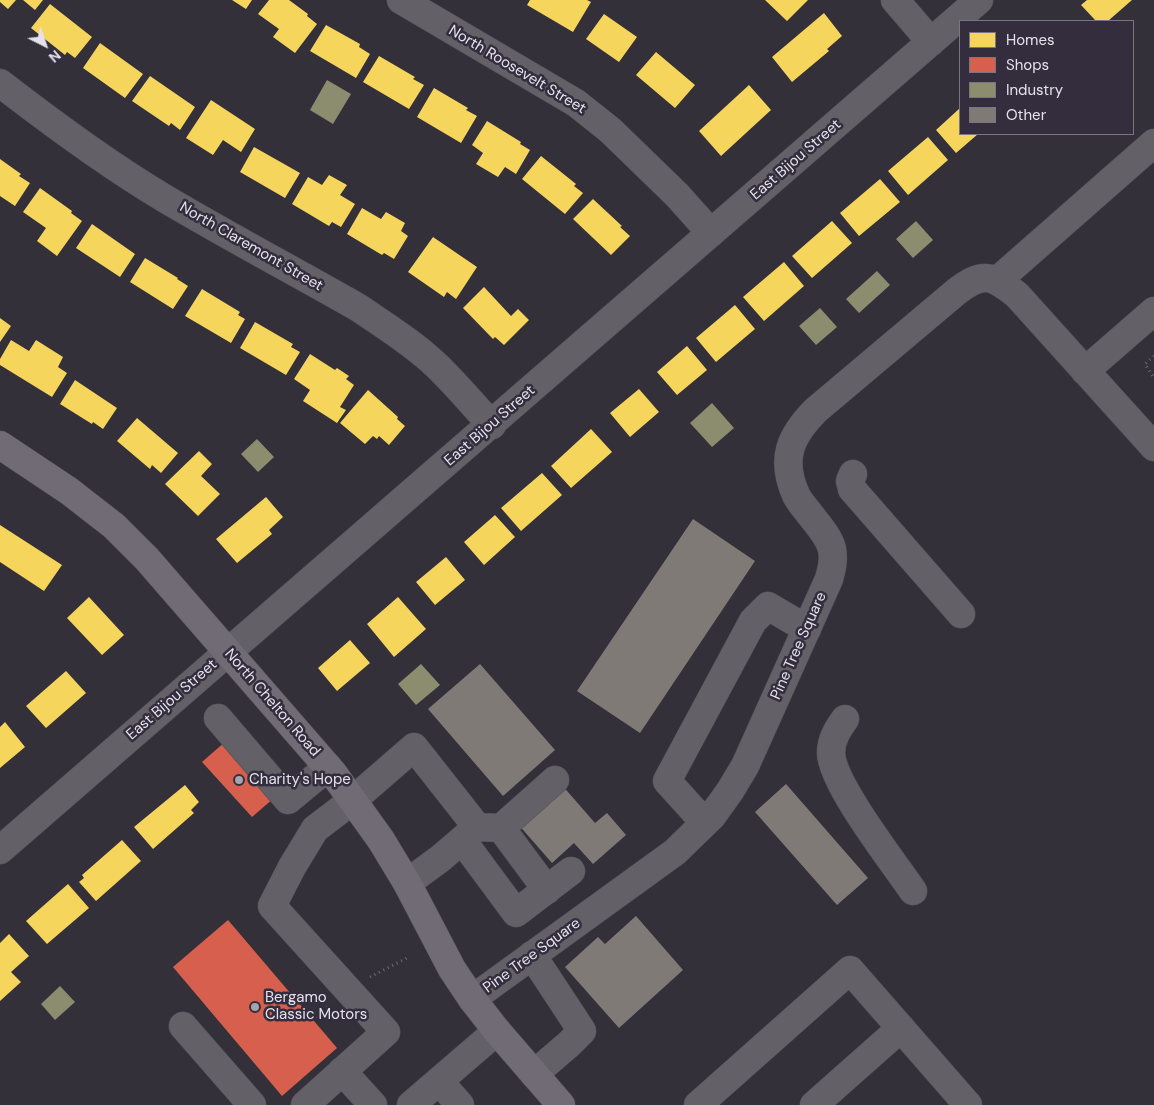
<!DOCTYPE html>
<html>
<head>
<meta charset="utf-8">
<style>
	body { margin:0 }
	#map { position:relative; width:1154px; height:1105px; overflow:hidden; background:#34303a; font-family:"DM Sans",sans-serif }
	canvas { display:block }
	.legend { position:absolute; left:959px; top:20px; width:175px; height:115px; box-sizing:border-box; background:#332d3d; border:1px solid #7a7583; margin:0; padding:6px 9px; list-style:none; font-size:15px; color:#e5e1ec }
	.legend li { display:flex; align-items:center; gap:10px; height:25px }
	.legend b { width:25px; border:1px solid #7a7583 }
	.north { position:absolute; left:20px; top:20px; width:50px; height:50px; -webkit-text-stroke:4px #332d3d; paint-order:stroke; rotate:139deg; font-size:14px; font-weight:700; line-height:20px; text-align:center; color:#e5e1ec }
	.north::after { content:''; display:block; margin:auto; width:18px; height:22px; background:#e5e1ec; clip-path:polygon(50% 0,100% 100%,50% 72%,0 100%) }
</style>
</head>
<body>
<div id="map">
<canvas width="1154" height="1105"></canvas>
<ul class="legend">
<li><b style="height:14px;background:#f6d55c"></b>Homes</li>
<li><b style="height:14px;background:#d6604d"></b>Shops</li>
<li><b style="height:14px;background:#8c8c6e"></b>Industry</li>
<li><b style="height:14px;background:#807a77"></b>Other</li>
</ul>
<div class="north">N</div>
</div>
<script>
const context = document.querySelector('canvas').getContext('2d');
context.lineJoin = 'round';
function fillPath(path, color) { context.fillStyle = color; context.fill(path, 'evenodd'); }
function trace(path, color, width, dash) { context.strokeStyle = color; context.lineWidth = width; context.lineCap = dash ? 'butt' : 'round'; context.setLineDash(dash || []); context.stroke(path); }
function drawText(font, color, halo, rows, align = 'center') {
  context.font = font + ' "DM Sans",sans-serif'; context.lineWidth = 5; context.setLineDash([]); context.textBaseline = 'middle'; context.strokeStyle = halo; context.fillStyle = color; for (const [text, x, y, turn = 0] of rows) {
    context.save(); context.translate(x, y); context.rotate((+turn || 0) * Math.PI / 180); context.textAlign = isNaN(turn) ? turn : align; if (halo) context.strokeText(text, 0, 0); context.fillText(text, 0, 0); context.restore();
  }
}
fillPath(new Path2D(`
	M0,0H16L8,9L0,2Z
	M23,0H43L35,10Z
	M232,0H252L246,9Z
	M269,0H289L308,14L307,16L317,24L295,53L273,37L279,29L258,14Z
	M530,0H587L591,2L573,32L527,5Z
	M765,0H808L787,21Z
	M1087,0H1132L1108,21H1096L1081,5Z
	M50,4L92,37L75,58L67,52L65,55L31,28Z
	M824,13L842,36L827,49L829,51L792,82L772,57Z
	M604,14L637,37L619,62L586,39Z
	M326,25L360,44L359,47L370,54L356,78L310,51Z
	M100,43L143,74L125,98L83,68Z
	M656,52L695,85L675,108L636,75Z
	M379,56L415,77L413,79L424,85L409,109L363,82Z
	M150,76L195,107L180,130L171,123L169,126L132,101Z
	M749,85L771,110L721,156L699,131Z
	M434,88L468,108L466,110L477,116L461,143L417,117Z
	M211,100L255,129L241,152L223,140L213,155L186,138Z
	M960,108V134H978L956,153L936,130Z
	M487,121L521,142L520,144L530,150L516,174L505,167L498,177L476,164L483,153L472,145Z
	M928,137L948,160L908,195L888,171Z
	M254,147L300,173L285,198L240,172Z
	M541,156L576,184L574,186L583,193L565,214L522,179Z
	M0,159L21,174L19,176L30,183L15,206L0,196Z
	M329,175L347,185L340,195L355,204L341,227L332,222L329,226L292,204L308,177L322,185Z
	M880,179L900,202L859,236L840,213Z
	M40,188L72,211L71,213L82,221L57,256L37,241L46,228L23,212Z
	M593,199L622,226L620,227L630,236L611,255L573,219Z
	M362,208L381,219L386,212L405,223L401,231L408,236L394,259L384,253L382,255L347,234Z
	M832,221L852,243L812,278L792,256Z
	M92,224L135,254L120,277L76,248Z
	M433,237L477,267L456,299L447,292L444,297L408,272Z
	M145,258L178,278L177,279L188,286L173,309L130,282Z
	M784,262L804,286L764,321L743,297Z
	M484,287L511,316L518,309L529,320L504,345L495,337L493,339L463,308Z
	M202,289L240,312L238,315L245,319L231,343L185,316Z
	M735,305L755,329L716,362L696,338Z
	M0,318L11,326L0,342Z
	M255,322L293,344L291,347L300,352L286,375L240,348Z
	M11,340L29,351L36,340L63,357L58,367L67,373L52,397L0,365V359Z
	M687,346L707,370L677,395L657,372Z
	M310,354L335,370L337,368L349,376L346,379L354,385L340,407L346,410L337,423L303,401L310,390L294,379Z
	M75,380L117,408L103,429L93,422L92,424L60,404Z
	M639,389L659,412L630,437L610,413Z
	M368,390L398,417L397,419L405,426L389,445L379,436L377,439L373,436L365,444L340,423Z
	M137,418L178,453L161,473L152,465L150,469L117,441Z
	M591,429L612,452L571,488L551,466Z
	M199,451L212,464L201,476L220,494L198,516L165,484Z
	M542,473L562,495L521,531L501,508Z
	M266,497L283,517L269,530L272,534L237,563L216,539Z
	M495,515L515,537L484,565L464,542Z
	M0,525L62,565L44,591L0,562Z
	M446,557L465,580L435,605L416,582Z
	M89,597L124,635L102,655L67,618Z
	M398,597L426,629L394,657L367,624Z
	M350,640L370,663L337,691L318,668Z
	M66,671L86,693L46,728L26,706Z
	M5,722L25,747L0,768V727Z
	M185,785L199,802L191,810L194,813L153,849L134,827Z
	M122,840L141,861L96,901L79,882L84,878L82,875Z
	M68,884L89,908L47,944L26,921Z
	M9,934L29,956L11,972L21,982L0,1001V943Z`), '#f6d55c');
fillPath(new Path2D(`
	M226,741L274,798L252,817L202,762Z
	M228,920L337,1048L282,1096L173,967Z`), '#d6604d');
fillPath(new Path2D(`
	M327,80L351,94L333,124L310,110Z
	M916,221L933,240L913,258L896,239Z
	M877,271L890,285L859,313L846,299Z
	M820,308L837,327L816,345L799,326Z
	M712,403L734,428L712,447L690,423Z
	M257,439L274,457L258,472L241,454Z
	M421,664L440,685L416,705L398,684Z
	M60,986L75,1002L55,1020L41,1004Z`), '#8c8c6e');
fillPath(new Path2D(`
	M693,519L755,561L640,733L577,691Z
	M480,664L555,750L503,796L428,709Z
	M561,784L595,823L607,813L626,835L593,864L574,843L552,863L517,823Z
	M786,784L868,878L837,905L755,812Z
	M636,916L683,970L619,1028L565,967L598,937L605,944Z`), '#807a77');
const minor = new Path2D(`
	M401,0L576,103L610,130L677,195L711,233
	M895,0L931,42
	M0,83C53,124 107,164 164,198C228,236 294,271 359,308C385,326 413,343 436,365C456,384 473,405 492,425
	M998,280L1154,143
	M1085,371L1154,311
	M853,474L850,481L852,489L961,614
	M218,718L288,800L328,767
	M845,719C837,730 831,740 831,753C832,784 894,863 913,891
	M705,823L667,781L753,621L768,606L807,629
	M477,827L501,828L547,890
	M501,828L555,780
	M462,840L516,913L571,871
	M0,850L979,0
	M532,955L582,1031L569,1044L534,1074
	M472,999L675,852L712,816L730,791L745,766L829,579C832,568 834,560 832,549C829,537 819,526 812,517C807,510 800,503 796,495C780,459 790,436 816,410L956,292C983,271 992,275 1017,295L1154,447
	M183,1026L252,1105
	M342,1071L373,1105
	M439,1081L460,1105
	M305,1105L386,1032L272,906L292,867L315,829L353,800L414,747L477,827L441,858L407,883
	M411,1105L497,1031
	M698,1105L850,970L968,1105
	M814,1105L901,1028`);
const major = new Path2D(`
	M0,445L69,491L114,526L147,559L333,773L381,840L407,883L452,969L472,999L497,1031L561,1105`);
trace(minor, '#514e55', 29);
trace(major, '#514e55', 29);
trace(new Path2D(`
	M1154,356L1145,364L1154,378
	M370,977L407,958
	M315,1017L330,1005`), '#6d6b71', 3, [1, 4]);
trace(minor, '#636067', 28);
trace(major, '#706b75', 28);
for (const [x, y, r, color] of [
	[239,780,5,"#a7a3ae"],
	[255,1007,5,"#a7a3ae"]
]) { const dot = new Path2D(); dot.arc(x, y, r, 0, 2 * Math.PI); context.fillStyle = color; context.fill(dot); trace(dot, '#332d3d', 2); }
drawText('15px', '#e5e1ec', '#332d3d', [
	["North Roosevelt Street",517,70,31],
	["East Bijou Street",796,160,-41],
	["North Claremont Street",251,247,30],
	["East Bijou Street",490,426,-41],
	["Pine Tree Square",799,646,-66],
	["East Bijou Street",172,700,-41],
	["North Chelton Road",272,703,49],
	["Pine Tree Square",532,956,-36]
]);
drawText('15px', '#e5e1ec', '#332d3d', [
	["Charity's Hope",249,780],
	["Bergamo",265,998],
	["Classic Motors",265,1015]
], 'left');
</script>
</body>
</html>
